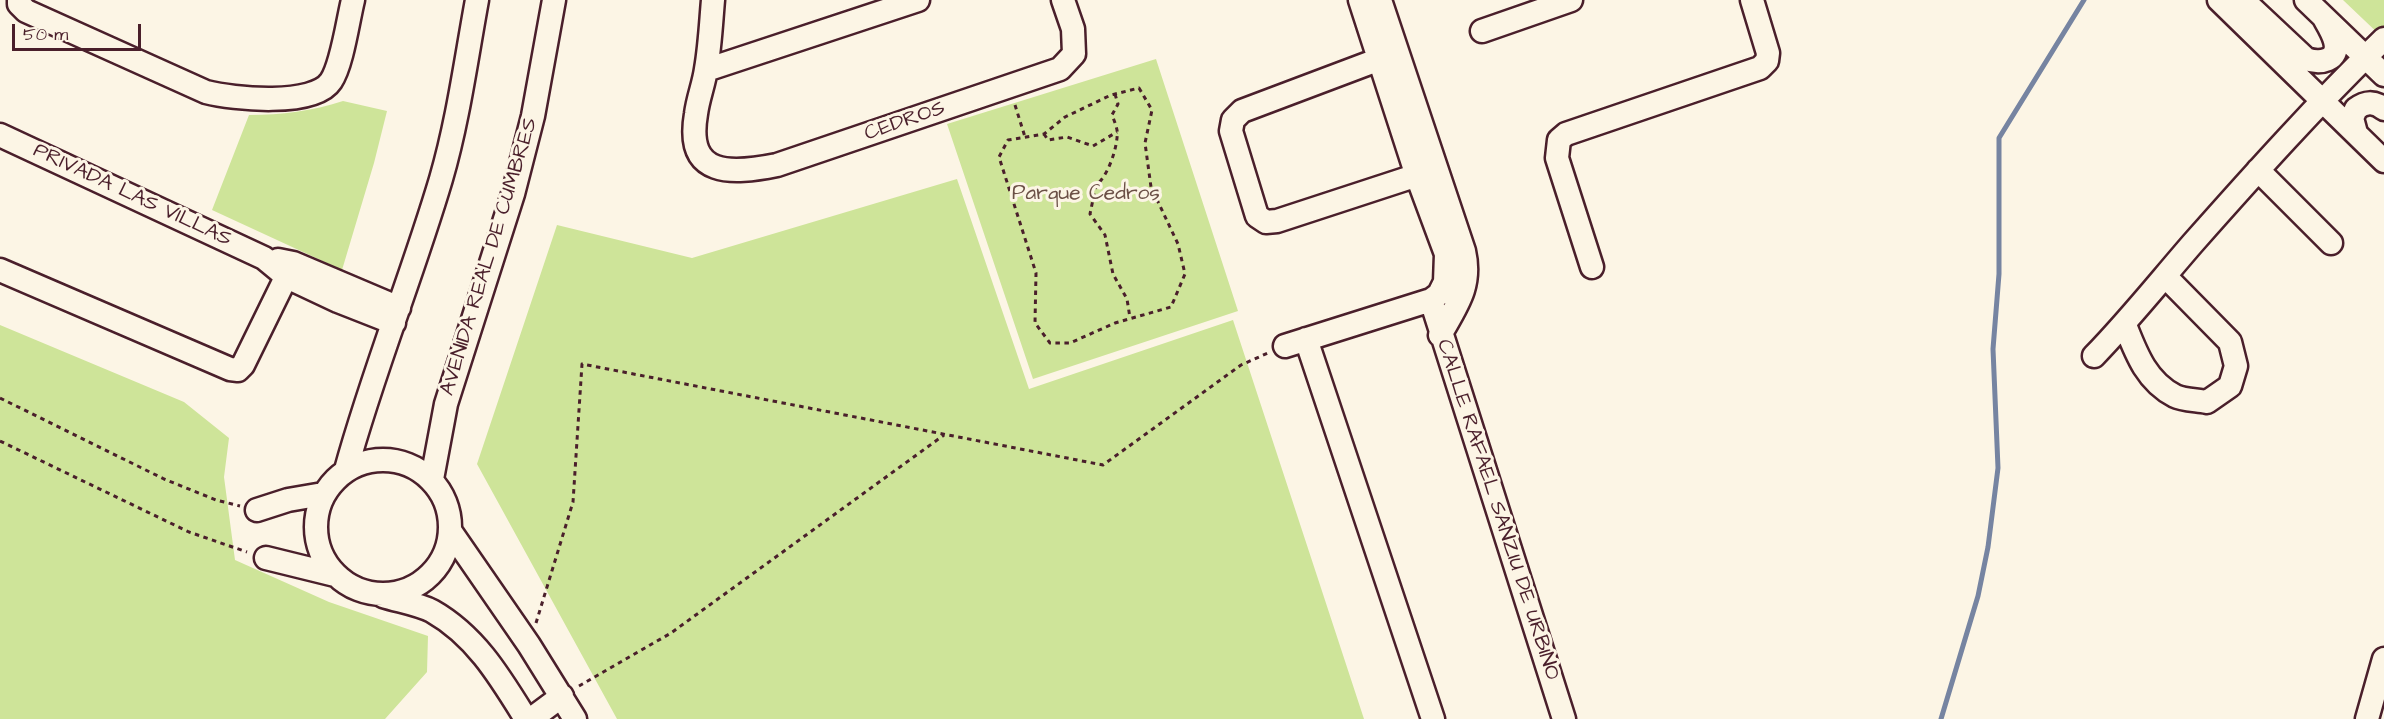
<!DOCTYPE html>
<html>
<head>
<meta charset="utf-8">
<style>
	body { margin:0 }
	#map { position:relative; width:2384px; height:719px; overflow:hidden; background:#fcf5e5; font-family:"Architects Daughter",sans-serif }
	canvas { display:block }
	.scale { position:absolute; left:12px; top:24px; width:129px; height:27px; box-sizing:border-box; border:3px solid #4a1f2b; border-top:0; padding-left:8px; font-size:18px; line-height:21px; white-space:nowrap; color:#4a1f2b; -webkit-text-stroke:4px #fcf5e5; paint-order:stroke }
</style>
</head>
<body>
<div id="map">
<canvas width="2384" height="719"></canvas>
<div class="scale">50 m</div>
</div>
<script>
const context = document.querySelector('canvas').getContext('2d');
context.lineJoin = 'round';
function fillPath(path, color) { context.fillStyle = color; context.fill(path, 'evenodd'); }
function trace(path, color, width, dash) { context.strokeStyle = color; context.lineWidth = width; context.lineCap = dash ? 'butt' : 'round'; context.setLineDash(dash || []); context.stroke(path); }
function drawText(font, color, halo, rows, align = 'center') {
  context.font = font + ' "Architects Daughter",sans-serif'; context.lineWidth = 6; context.setLineDash([]); context.textBaseline = 'middle'; context.strokeStyle = halo; context.fillStyle = color; for (const [text, x, y, turn = 0] of rows) {
    context.save(); context.translate(x, y); context.rotate((+turn || 0) * Math.PI / 180); context.textAlign = isNaN(turn) ? turn : align; if (halo) context.strokeText(text, 0, 0); context.fillText(text, 0, 0); context.restore();
  }
}
fillPath(new Path2D(`
	M2343,0H2384V39Z
	M1156,59L1238,311L1033,379L947,124Z
	M343,101L387,111L374,163L342,270L212,210L249,115C282,115 312,111 343,101Z
	M957,179L1029,389L1233,320L1364,719H617L477,464L557,225L692,258Z
	M0,325L184,402L229,438L224,477L235,560L329,602L428,636L427,672L385,719H0Z`), '#cee499');
trace(new Path2D(`
	M1941,719L1978,596L1988,547L1998,468L1993,349L1999,274V138L2084,0`), '#7684a1', 5);
const minor = new Path2D(`
	M19,0V4L26,11L206,92C233,99 314,107 331,81C342,65 348,20 353,0
	M713,0C711,23 710,46 706,69C704,84 698,98 696,114C685,178 732,174 777,165L1060,69L1074,54L1073,29L1063,0
	M1380,0L1464,251C1472,286 1457,305 1440,335
	M2219,0L2384,161
	M2243,0L2306,59C2320,64 2340,61 2335,41C2333,33 2328,25 2324,18
	M2306,0L2384,75
	M1482,31L1571,0
	M1380,59L1242,111L1233,120L1231,131L1257,216L1266,222L1277,221L1436,169
	M706,70L918,0
	M2356,133L2352,118L2356,109C2365,102 2374,101 2384,109
	M0,135L264,258L287,277L338,301L394,323
	M2258,170L2331,243
	M278,260L293,263L399,308
	M1592,267L1557,158L1559,140L1566,134L1760,68L1767,61L1768,53L1752,0
	M0,270L230,369L238,370L243,365L292,265
	M1431,300L1564,719
	M2125,325C2136,353 2146,381 2175,396C2183,400 2197,400 2207,402L2230,386L2236,366L2230,342L2165,276
	M1306,339L1433,719
	M1285,346L1431,300L1439,294L1445,282L1446,254L1417,176L1360,0
	M2094,356C2129,320 2160,281 2193,243C2255,173 2317,104 2384,39
	M316 527a67 67 0 1 1 134 0a67 67 0 1 1-134 0Z
	M346,470C373,371 412,277 441,179C458,121 466,60 477,0
	M432,479L446,404L513,194L533,116L554,0
	M257,510L288,500L323,494
	M451,532L529,645L575,719
	M266,558L335,575
	M383,596C399,601 418,604 432,611C476,636 500,677 526,719
	M531,719L562,696
	M2367,719L2384,659`);
trace(minor, '#4a1f2b', 27);
trace(new Path2D(`
	M1139,88L1152,110L1145,143L1151,187L1178,244L1185,274L1171,307L1115,323L1070,343H1050L1035,323L1036,273L999,157L1008,140L1044,134L1065,117L1111,95Z
	M1115,94L1118,104L1112,115C1114,120 1116,125 1117,130C1119,144 1108,177 1096,185L1090,214L1105,235L1113,274L1127,299L1130,318
	M1015,105L1025,137
	M1044,134L1048,140L1067,137L1093,146L1117,132
	M0,398L164,479L216,500L240,506
	M0,441L189,532L247,552
	M536,623L573,502L582,364L1103,465L1241,365L1268,353
	M579,686L671,633L944,435`), '#4a1f2b', 3, [4.5, 4.5]);
trace(minor, '#fcf5e5', 22);
drawText('21px', '#4a1f2b', '#fcf5e5', [
	["CEDROS",905,122,-19],
	["PRIVADA LAS VILLAS",132,196,25],
	["AVENIDA REAL DE CUMBRES",490,257,-73],
	["CALLE RAFAEL SANZIU DE URBINO",1497,510,72]
]);
drawText('21px', '#6b5046', '#fcf5e5', [
	["Parque Cedros",1086,195]
]);
</script>
</body>
</html>
